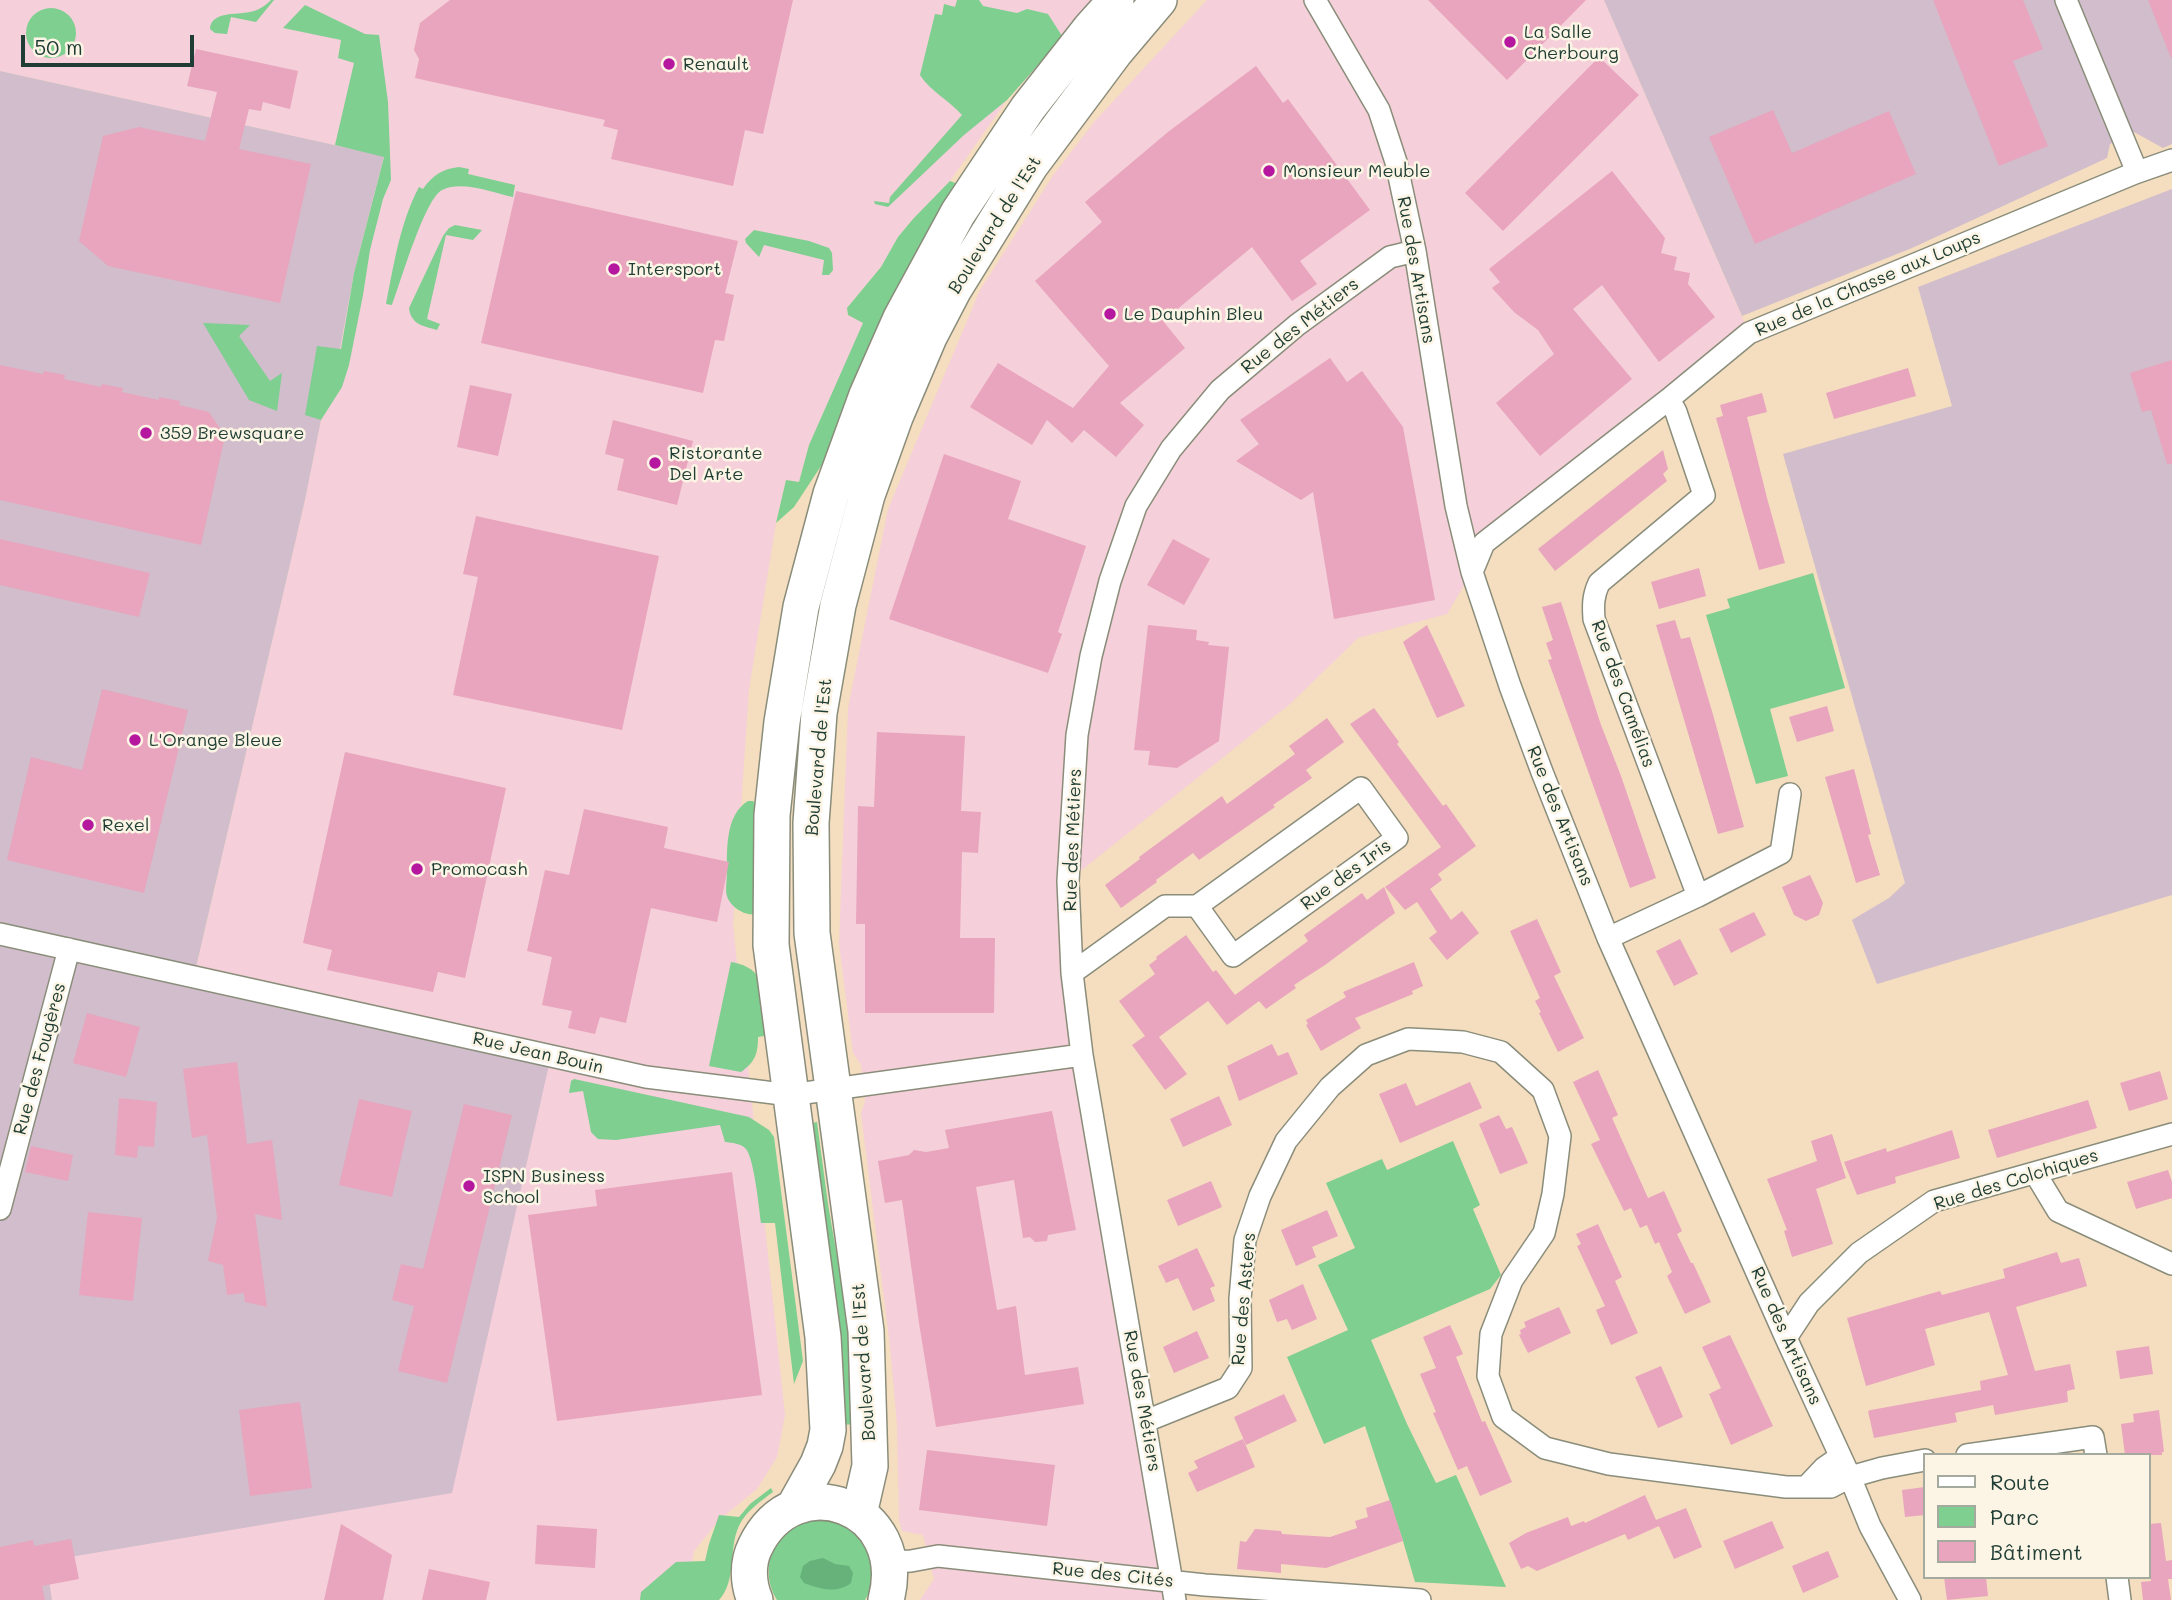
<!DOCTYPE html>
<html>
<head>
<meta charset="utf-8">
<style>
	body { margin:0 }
	#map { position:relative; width:2172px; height:1600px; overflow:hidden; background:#f5ddc0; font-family:Mali,sans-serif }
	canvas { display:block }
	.legend { position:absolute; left:1923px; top:1453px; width:228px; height:126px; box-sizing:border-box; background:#fcf5e5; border:2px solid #a4ab9e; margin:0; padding:9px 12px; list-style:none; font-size:21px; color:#1f3d34 }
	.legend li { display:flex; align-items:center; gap:14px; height:35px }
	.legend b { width:35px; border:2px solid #a4ab9e }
	.scale { position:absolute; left:21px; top:35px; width:173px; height:32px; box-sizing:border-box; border:4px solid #1f3d34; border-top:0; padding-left:9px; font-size:21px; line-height:24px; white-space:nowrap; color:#1f3d34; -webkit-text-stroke:5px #fcf5e5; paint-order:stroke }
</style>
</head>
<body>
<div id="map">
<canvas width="2172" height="1600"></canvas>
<ul class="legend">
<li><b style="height:9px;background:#fff"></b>Route</li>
<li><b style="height:19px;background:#7ecf90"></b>Parc</li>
<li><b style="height:19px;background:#e8a5bd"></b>Bâtiment</li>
</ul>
<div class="scale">50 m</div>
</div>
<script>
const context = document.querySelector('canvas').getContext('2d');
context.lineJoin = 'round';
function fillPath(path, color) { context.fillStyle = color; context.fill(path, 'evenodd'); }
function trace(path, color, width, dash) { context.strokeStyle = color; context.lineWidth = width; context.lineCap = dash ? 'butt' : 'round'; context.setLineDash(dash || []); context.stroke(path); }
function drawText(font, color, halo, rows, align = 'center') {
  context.font = font + ' Mali,sans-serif'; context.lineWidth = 5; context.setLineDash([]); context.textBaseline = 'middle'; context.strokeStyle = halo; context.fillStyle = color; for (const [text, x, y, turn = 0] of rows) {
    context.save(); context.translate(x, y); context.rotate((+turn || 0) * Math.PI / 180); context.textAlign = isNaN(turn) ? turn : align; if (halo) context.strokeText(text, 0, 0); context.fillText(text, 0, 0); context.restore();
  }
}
fillPath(new Path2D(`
	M0,0H1094L1090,8L1062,36L1054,47L1007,100L950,181L913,219L898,237L881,267L847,308L848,315L864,323L809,445L799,482L786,480L776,523L749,689L733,925L785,1415L777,1457L757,1489L719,1520L694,1551L684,1600H52L46,1562L194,977L305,500L321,420L340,349L354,273L384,156L0,71Z
	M1207,0H1604L1749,333L1492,538L1447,614L1358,638L1290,704L1068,881L1072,973L1175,1600H920L934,1579L923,1535L902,1531L899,1520L897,1425L890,1346L861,1113L865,1102L861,1065L853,1053L839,944L848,708L888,509L980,290L1054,174L1095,121Z`), '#f5cfd9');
fillPath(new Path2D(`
	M1604,0H2172V144L2163,148L2134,132L2110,144L2107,158L1912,248L1742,316Z
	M0,71L384,156L354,273L340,349L321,420L305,500L194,976L551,1056L452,1493L46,1561L52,1600H0Z
	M2172,189V895L1877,984L1852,920L1889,898L1905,883L1783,454L1952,406L1918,287Z`), '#d1bdcb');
fillPath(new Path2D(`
	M271,0H274L256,22L231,17L227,34L215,33L210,29C211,11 237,15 250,12C259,10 265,6 271,0Z
	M957,0H979L983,6L1017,13L1027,9L1048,14L1062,36L1054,47L1007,100L964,135L888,207L875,204L874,201L889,203L890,197L962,115C949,100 930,91 920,75L935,14L942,15L944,4L955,7Z
	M305,5L365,34L379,35L388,102L391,180L383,199L370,250L363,295L349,365L342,387L321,420L305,415L317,346L341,349L354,273L384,157L335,145L354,63L338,58L341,40L283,28Z
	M26 33a25 25 0 1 1 50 0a25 25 0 1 1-50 0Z
	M459,167L469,169L468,174L515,185L513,197C493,193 462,180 442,190C425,198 400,284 392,305L386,304C394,264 400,223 419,187L423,189C433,175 442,169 459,167Z
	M950,181L958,184L871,341L825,460L794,507L776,523L786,480L799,482L809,445L863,323L848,315L847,308L881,267L898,237L913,219Z
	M455,225L482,230L473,240L446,235L427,319L440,324L437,330C424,326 411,325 409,308L443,236L449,228Z
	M754,230L809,241L829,248L832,253L833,270L829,275H822L824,260L764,245L759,257L746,243L745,239Z
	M203,323L250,325L239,336L270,381L282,373L277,411L249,400Z
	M1813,573L1845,688L1770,709L1788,776L1756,784L1706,615L1730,608L1727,599Z
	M748,801H753L758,807L757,913C747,918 730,907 727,896C725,890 727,880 727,873C727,850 725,815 748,801Z
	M731,962C742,964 754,968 759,979C764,989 768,1022 770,1035L758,1037C758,1054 755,1062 741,1072L709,1066Z
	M574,1079L749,1117L769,1130L774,1137L803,1361L794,1384L775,1223H761C759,1208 754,1158 746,1149C741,1143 732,1143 725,1142L720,1125L616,1140L598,1139L591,1132L583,1091L569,1093L571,1081Z
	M817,1122L828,1204L839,1268L851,1318L858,1424L840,1425L807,1124Z
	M1453,1141L1480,1205L1473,1209L1501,1275L1490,1289L1371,1340L1407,1424L1436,1483L1456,1475L1506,1587L1415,1582L1403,1541L1365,1426L1324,1444L1287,1357L1348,1330L1318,1265L1355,1248L1326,1183L1382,1159L1387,1170Z
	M771,1488L773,1492C761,1501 749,1509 741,1522C727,1545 738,1580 719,1600H640L641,1592L676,1562L705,1561L709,1544L719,1515L739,1517L750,1504Z
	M821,1518C851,1523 864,1532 870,1563C874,1577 873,1588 865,1600H777C759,1572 771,1531 804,1521C809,1519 815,1519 821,1518Z`), '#7ecf90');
fillPath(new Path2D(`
	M823,1558L835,1564L849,1566L853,1573L851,1583C836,1594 820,1589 804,1583L800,1577L803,1566L810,1561Z`), '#66b27a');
fillPath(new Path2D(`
	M450,0H793L763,134L745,130L733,186L611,159L618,130L603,126L605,120L415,78L419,59L414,50L420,23Z
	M1428,0H1586L1507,80Z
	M1933,0H2023L2043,49L2013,61L2048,146L1999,166Z
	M2148,0H2172V58H2171Z
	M196,49L298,71L290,109L263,102L261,111L249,109L239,149L311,164L280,303L108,266L79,241L103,136L139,127L205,141L217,92L187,86Z
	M1599,57L1639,95L1503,231L1465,193Z
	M1256,66L1283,103L1288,99L1370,210L1300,261L1317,284L1292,301L1252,247L1163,321L1185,348L1120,403L1144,425L1116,457L1084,430L1072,443L1047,420L1032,445L970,407L998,363L1073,408L1109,366L1035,281L1102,222L1085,202L1168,132Z
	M1773,110L1792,153L1889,111L1916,174L1755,244L1709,137Z
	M1612,171L1665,238L1661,253L1677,257L1674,270L1690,273L1688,284L1715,317L1659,362L1602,285L1573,309L1632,379L1540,456L1496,403L1554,354L1538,330L1514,312L1492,288L1500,282L1489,269Z
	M516,191L738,241L725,293L734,295L724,341L715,340L703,393L481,343Z
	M1330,358L1347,382L1362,371L1403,427L1435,600L1334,619L1313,492L1301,500L1236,461L1259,444L1240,420Z
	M2172,360V464H2167L2151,410L2142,412L2130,373Z
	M0,365L43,374L44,371L65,375L64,379L101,387L102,384L123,388L122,392L159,400V397L180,401L179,405L209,412L225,436L201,545L0,500Z
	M1908,368L1916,396L1834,419L1826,393Z
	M470,385L512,394L498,456L457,447Z
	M1762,393L1767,412L1747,417L1767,498L1785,563L1759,570L1716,418L1723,416L1720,405Z
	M613,420L693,441L677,505L617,490L624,459L605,454Z
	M1663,450L1668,469L1663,474L1667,481L1555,571L1538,549Z
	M944,454L1021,481L1008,519L1086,546L1058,632L1062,634L1048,673L889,619Z
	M476,516L659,556L622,730L453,695L478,577L463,574Z
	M0,539L150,573L139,617L0,585Z
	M1173,539L1210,559L1184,605L1147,585Z
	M1699,568L1706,596L1659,609L1651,582Z
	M1561,602L1601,725L1621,776L1656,878L1630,888L1548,660L1552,659L1546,643L1553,640L1542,607Z
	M1675,620L1681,639L1690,637L1714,718L1744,827L1718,834L1656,625Z
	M1148,625L1197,630L1196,640L1209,642L1208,645L1229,647L1219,741L1177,768L1148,765L1150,751L1134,750Z
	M1427,625L1465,706L1437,718L1403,642Z
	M102,689L188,710L144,893L7,860L31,757L82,770Z
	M1827,706L1834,731L1797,742L1789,717Z
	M1374,708L1399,742L1397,744L1443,806L1446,804L1476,846L1438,874L1442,880L1430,889L1451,920L1462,911L1479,933L1447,960L1429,938L1437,932L1417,902L1405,910L1385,887L1441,847L1350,724Z
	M1327,718L1344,742L1306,770L1312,778L1273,805L1275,807L1199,860L1193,853L1156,880L1157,882L1121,908L1105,885L1140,859L1139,857L1222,796L1227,804L1295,754L1289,746Z
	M877,732L965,736L961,811L981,812L978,853L962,852L960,938H995L994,1013H865V924H856L858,806L874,807Z
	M345,752L506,788L465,978L438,972L433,992L327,970L332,950L303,943Z
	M1854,769L1871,834L1868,835L1880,875L1856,883L1825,777Z
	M584,809L668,827L664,848L729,862L717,922L651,908L626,1023L600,1017L595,1034L568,1028L572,1011L542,1005L552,957L527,951L545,870L569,875Z
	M1810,875L1823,903L1819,915L1806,921L1794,915L1782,887Z
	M1384,887L1395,913L1325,965L1294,985L1296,988L1266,1009L1259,1001L1227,1025L1208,1001L1159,1037L1187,1074L1165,1090L1132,1045L1145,1036L1119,1001L1155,974L1149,965L1157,959L1156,957L1186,935L1213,972L1216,970L1235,995L1308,941L1304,935L1362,893L1367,900Z
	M1754,912L1766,935L1731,953L1719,929Z
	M1537,919L1561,972L1554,976L1584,1038L1558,1052L1539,1013L1541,1012L1535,1001L1540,998L1510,931Z
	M1680,939L1698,974L1674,986L1656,951Z
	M1414,962L1423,986L1412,991L1413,994L1355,1018L1361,1028L1321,1051L1306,1025L1308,1024L1306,1020L1346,997L1343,992Z
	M87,1013L140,1027L126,1077L73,1063Z
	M1272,1044L1278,1056L1288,1052L1298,1074L1239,1101L1227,1066Z
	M237,1062L247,1144L272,1140L279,1193L282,1220L255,1214L267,1307L245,1302L244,1293L227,1295L223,1265L208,1261L217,1218L207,1135L192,1138L183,1069Z
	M1598,1070L1618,1115L1612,1118L1648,1198L1664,1191L1682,1231L1677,1234L1691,1263H1693L1711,1302L1685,1314L1667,1276L1672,1272L1659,1242L1655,1244L1647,1225L1640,1228L1631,1208L1624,1211L1591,1144L1600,1140L1573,1082Z
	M2160,1071L2168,1099L2129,1111L2120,1083Z
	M1470,1082L1482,1108L1400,1143L1379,1094L1406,1083L1416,1106Z
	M1219,1096L1232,1125L1183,1147L1170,1119Z
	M119,1098L157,1102L154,1147L138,1146L137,1158L115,1155Z
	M359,1099L412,1111L392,1197L339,1185Z
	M2088,1100L2097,1128L1997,1158L1988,1130Z
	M464,1104L512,1115L447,1383L398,1371L414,1306L392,1300L401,1264L423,1269Z
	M1052,1111L1076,1230L1048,1235L1047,1241L1035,1242L1030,1237L1023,1238L1014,1180L976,1187L997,1310L1016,1306L1025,1375L1078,1367L1084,1404L936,1427L919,1323L902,1200L885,1203L878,1161L909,1155L914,1150L926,1152L949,1148L945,1130Z
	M1499,1115L1506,1129L1512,1127L1528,1163L1500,1174L1479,1124Z
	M1952,1130L1960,1158L1895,1177L1896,1183L1857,1195L1844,1162L1886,1148L1887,1152Z
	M1832,1134L1846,1178L1816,1189L1833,1244L1792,1257L1784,1231L1787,1230L1767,1179L1817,1161L1811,1141Z
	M31,1146L73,1155L68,1181L25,1172Z
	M2168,1170L2172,1182V1198L2136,1209L2127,1182Z
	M732,1172L762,1395L557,1421L528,1215L597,1206L595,1190Z
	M1211,1181L1222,1207L1178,1226L1167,1200Z
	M1327,1210L1338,1236L1312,1247L1316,1257L1296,1266L1281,1230Z
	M88,1212L142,1218L133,1301L79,1295Z
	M1598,1224L1622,1277L1615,1281L1638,1333L1611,1345L1596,1310L1605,1306L1577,1246L1581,1244L1576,1234Z
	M1197,1248L1215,1286L1210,1288L1215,1301L1193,1311L1178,1278L1166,1283L1158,1266Z
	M2057,1252L2061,1263L2079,1258L2087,1286L2016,1307L2035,1371L2070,1364L2075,1389L2067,1391L2068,1402L1995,1415L1993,1405L1955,1413L1957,1422L1874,1438L1868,1411L1871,1410L1981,1390L1980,1381L2008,1375L1989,1312L1925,1329L1935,1365L1866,1386L1847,1318L1940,1291L1942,1295L2005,1278L2003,1269Z
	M1303,1284L1317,1319L1292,1330L1287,1319L1277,1322L1269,1300Z
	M1559,1307L1571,1333L1528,1353L1519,1335L1521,1334L1520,1330L1526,1327L1524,1322Z
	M1450,1325L1463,1354L1456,1357L1482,1422L1485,1421L1512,1482L1480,1496L1467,1466L1458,1470L1433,1413L1436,1412L1420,1374L1436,1368L1423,1337Z
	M1197,1331L1209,1358L1174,1373L1163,1347Z
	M1730,1335L1773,1426L1731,1445L1709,1394L1721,1388L1702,1347Z
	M2149,1346L2153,1374L2120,1379L2116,1351Z
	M1661,1366L1683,1417L1658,1428L1635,1377Z
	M1284,1394L1297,1421L1246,1445L1234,1417Z
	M300,1402L312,1488L250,1496L239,1410Z
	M2159,1410L2164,1452H2162V1455H2125L2121,1424L2134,1422L2133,1414Z
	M1243,1439L1255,1467L1197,1492L1188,1473L1198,1468L1194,1461Z
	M927,1450L1055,1465L1047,1526L919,1510Z
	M1925,1487V1515L1905,1517L1902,1490Z
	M1645,1495L1656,1520L1686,1508L1702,1547L1674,1559L1659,1526L1628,1540L1625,1534L1537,1571L1528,1566L1521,1569L1509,1543L1526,1533L1568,1517L1571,1526L1584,1521L1585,1523Z
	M1390,1500L1403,1541L1326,1568L1281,1564V1573L1237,1569L1240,1541L1246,1542L1255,1529L1281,1531L1282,1534L1330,1537L1357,1528L1355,1521L1368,1517L1366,1508Z
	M1772,1521L1784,1548L1735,1569L1723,1541Z
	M2161,1523L2166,1561L2172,1560V1579H2168L2171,1600H2143L2141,1582L2151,1581L2149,1524Z
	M341,1524L392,1555L383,1600H324Z
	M537,1525L597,1529L595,1568L535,1564Z
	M71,1539L79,1579L42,1586L45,1600H0V1547L33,1540L34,1546Z
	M1828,1551L1839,1577L1803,1593L1792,1566Z
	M429,1569L490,1582L486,1600H422Z
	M1944,1577H1986L1988,1596L1947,1600Z`), '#e8a5bd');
const street = new Path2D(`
	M1315,0L1379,110L1396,162L1415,251L1456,506L1472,572L1510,686L1542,772L1608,938L1786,1338L1850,1477L1870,1526L1910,1600
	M2066,0L2137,172
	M1472,572L1484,543L1669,399L1749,333L2135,173L2172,160
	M1361,788L1397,838L1233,956L1197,906Z
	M1698,896L1781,853L1790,794
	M0,934L646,1077L790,1095L1082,1055
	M1608,938L1698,896L1594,619C1593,605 1593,596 1599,583L1704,495L1676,412L1669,399
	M1072,973L1165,906H1197
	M2035,1173L2058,1211L2172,1264
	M0,1209L69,949
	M1786,1338L1809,1303L1859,1253L1934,1201L2172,1134
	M1146,1421L1228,1388L1241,1368L1240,1299L1245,1240L1260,1196L1286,1141L1330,1087L1366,1055L1408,1039L1429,1040L1463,1042L1501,1052L1543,1090L1560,1136L1553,1194L1544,1233L1512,1280L1491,1334L1488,1376L1503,1417L1545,1448L1609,1464L1786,1487H1831L1850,1477L1882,1468L1925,1460
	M1967,1455L2093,1437L2096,1455
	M1807,1486L1824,1468L1840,1457
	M890,1562L911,1561L938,1556L1205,1585L1420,1600
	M2117,1577L2120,1600
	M1175,1600L1082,1055L1072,973L1068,881L1077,735L1091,656L1110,581L1136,506L1171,449L1220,390L1297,325L1390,257L1415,251`);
const primary = new Path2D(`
	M794,1507L818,1464L825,1446L828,1430L823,1337L771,945L772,815L782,722L801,607L831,494L867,395L901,318L958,213L1028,108L1090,29L1116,0
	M859,1514L870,1466L866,1331L812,933L811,823L819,713L838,605L867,495L895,417L929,337L954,289L1030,166L1115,52L1159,0
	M755,1600C748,1584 747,1563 755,1547C794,1464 911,1505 886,1600`);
trace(street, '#8a8d7a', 24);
trace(primary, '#8a8d7a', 38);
trace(street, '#fff', 21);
trace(primary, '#fff', 35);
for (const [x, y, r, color] of [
	[1510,42,7,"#b5179e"],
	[669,64,7,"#b5179e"],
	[1269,171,7,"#b5179e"],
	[614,269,7,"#b5179e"],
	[1110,314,7,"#b5179e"],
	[146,433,7,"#b5179e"],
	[655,463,7,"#b5179e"],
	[135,740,7,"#b5179e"],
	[88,825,7,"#b5179e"],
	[417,869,7,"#b5179e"],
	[469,1186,7,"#b5179e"]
]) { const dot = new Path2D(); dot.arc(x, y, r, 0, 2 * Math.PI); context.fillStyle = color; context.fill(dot); trace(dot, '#fcf5e5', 2.5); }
drawText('18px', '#1f3d34', '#fcf5e5', [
	["La Salle",1524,32],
	["Cherbourg",1524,53],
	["Renault",683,64],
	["Monsieur Meuble",1283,171],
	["Intersport",628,269],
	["Le Dauphin Bleu",1124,314],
	["359 Brewsquare",160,433],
	["Ristorante",669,453],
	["Del Arte",669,474],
	["L'Orange Bleue",149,740],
	["Rexel",102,825],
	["Promocash",431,869],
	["ISPN Business",483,1176],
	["School",483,1197]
], 'left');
drawText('18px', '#1f3d34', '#fcf5e5', [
	["Boulevard de l'Est",995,225,-58],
	["Rue des Artisans",1416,270,80],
	["Rue de la Chasse aux Loups",1868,284,-23],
	["Rue des Métiers",1300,326,-38],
	["Rue des Camélias",1623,694,70],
	["Boulevard de l'Est",819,757,-85],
	["Rue des Artisans",1560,816,68],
	["Rue des Métiers",1073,840,-88],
	["Rue des Iris",1346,875,-36],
	["Rue Jean Bouin",538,1053,13],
	["Rue des Fougères",40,1059,-75],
	["Rue des Colchiques",2016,1180,-17],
	["Rue des Asters",1244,1299,-85],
	["Rue des Artisans",1786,1336,66],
	["Boulevard de l'Est",864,1362,-94],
	["Rue des Métiers",1142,1401,80],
	["Rue des Cités",1113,1575,6]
]);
</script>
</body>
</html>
